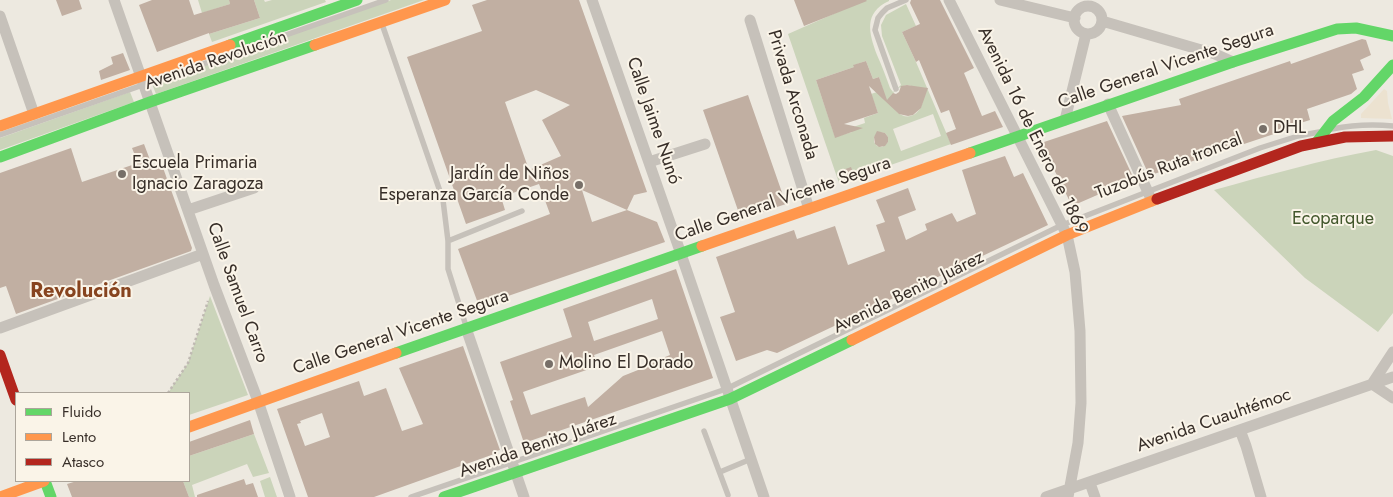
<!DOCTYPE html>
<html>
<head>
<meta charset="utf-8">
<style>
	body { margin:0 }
	#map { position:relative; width:1393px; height:497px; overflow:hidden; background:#ede9e0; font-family:Jost,sans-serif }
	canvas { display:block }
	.legend { position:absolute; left:15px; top:392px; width:175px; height:90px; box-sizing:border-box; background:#faf4e8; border:1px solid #aca59b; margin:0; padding:6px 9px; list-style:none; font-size:15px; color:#372e28 }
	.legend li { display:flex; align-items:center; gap:10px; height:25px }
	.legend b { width:25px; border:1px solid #aca59b }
</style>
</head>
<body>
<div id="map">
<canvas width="1393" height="497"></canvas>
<ul class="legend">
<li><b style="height:6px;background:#63d668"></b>Fluido</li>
<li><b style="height:6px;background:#ff974d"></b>Lento</li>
<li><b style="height:6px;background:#b3261e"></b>Atasco</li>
</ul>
</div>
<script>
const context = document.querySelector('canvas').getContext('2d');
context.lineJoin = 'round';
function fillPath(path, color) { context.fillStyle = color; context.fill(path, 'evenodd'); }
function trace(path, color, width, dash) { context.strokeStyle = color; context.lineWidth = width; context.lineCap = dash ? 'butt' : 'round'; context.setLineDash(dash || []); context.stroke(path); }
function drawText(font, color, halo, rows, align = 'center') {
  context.font = font + ' Jost,sans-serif'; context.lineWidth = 4; context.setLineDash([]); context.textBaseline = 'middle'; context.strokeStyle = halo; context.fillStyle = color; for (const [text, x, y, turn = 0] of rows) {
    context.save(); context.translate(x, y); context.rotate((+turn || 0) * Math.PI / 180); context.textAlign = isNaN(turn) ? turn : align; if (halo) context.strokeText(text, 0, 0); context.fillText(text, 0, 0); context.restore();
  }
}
fillPath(new Path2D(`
	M198,0H229L230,4L202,13Z
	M254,0H264L265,2L272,0H325L326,2L212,42L209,34L260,18Z
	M391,0H424L156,94L152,84Z
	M865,0H889V1C863,13 869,33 877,55C882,66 886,77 890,88L893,92L901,85L882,36L881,25L886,15L906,4L916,26L902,32L916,62L951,144L839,183L788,34ZM866,61L873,79L879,77L883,90L871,94L878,113L864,118L865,123L850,128L852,132L835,137L816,80L854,67V65ZM907,85C919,86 928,99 919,110C902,132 874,91 907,85ZM933,114L941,136L901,151L893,129ZM878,132L885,133L888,137V142L882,147L877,146L874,142V137Z
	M130,92L134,102L0,150V138Z
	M1376,150L1393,156V313L1378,332L1305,278L1214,190C1268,175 1321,160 1376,150Z
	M210,296L248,395L189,415V393H168L188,363Z
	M254,434L269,473L253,477L247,464L192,485L195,497H189L183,481H189V456Z
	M270,477L277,497H265L260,481Z`), '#cbd4ba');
fillPath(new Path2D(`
	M1384,89L1387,91L1388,103L1392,119L1361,118V114Z`), '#ece2d0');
fillPath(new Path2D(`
	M56,0H79L82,9L62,16Z
	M152,0H189L194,15L230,4L229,0H254L260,18L209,34V33L157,52L139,5Z
	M487,0H579L647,192L634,195L627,210L582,190L592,222L627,210L657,222L665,242L479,306L458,249L550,214L539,184L501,197L505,210L466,224L407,57L482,31L472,5ZM536,90L570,105L542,120L561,156L529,170L505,102Z
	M794,0H866L867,1L804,26Z
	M911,0H940L974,68L964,73L982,116L995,111L1003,127L951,145L946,133L956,129L949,110L941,113L919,60L916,62L902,32L920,24L910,3Z
	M1362,39L1366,40L1371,55L1360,60L1364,70L1352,74L1357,89L1351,94L1307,109L1310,120L1278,130L1277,133L1154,174L1152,171L1148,173L1122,116L1181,105L1179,99L1290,61L1291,64Z
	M123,53L130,70L101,80L99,71L113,64L111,57Z
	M866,61L873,79L879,77L887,100L893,93L896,94L899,92L901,86L907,85L928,88L921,108L913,115L908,116L899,114L869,86L878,113L844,124L863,128L835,138L816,80L854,67L853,65Z
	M748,95L786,204L741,219L703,110Z
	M1107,121L1134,179L1072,206L1041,143Z
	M877,131L885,133L888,137V142L885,146L879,147L875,144L874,137Z
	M144,144L153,168L162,165L192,248L191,251L16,314L6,286L0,288V173L71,148L82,182L138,163L132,148Z
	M1005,156L1014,177L1023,173L1048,225L777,353L767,350L736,361L720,317L735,312L716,257L794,230L797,239L835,226L848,265L885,251L876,225L885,222L876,200L908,188L916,210L898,217L906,240L927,230L925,224L952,213L957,222L976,214L962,170Z
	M851,167L855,178L843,182L840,171Z
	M676,269L713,378L524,443L510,401L513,400L500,362L572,337L563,309ZM652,299L658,319L594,341L588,322ZM662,331L670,355L648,364V366L623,376L588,407L585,397L531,415L523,392L598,366L594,355Z
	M463,346L500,450L496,451L497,453L374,497H308L277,409L359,381L364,396L386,388L402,431L423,424L399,368ZM322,413L330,437L305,446L297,424L301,423L300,421Z
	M250,420L254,434L189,456V442Z
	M244,479L246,485L253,483L258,497H197V495Z
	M77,481H183L189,497H72L67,484Z`), '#c1afa2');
trace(new Path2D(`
	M168,393L188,363L208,301`), '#bfb9b2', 2.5, [2.5, 2.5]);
trace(new Path2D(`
	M382,24L443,200L448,241V269L466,326
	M896,89L875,30L878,18L882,13L887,8L906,0
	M1332,129C1352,125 1373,124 1393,126
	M0,135L386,0
	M448,241L522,211
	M704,431L728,495
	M720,472L751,459
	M411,497L726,389L1062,225L1260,148L1298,136L1319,132`), '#c6c1ba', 5.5);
trace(new Path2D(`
	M114,0L214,285L258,401L290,497
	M592,0L681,254L764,497
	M949,0L1067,235L1075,272L1080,331L1081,403L1078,443L1068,497
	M1000,0L1075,18
	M1074 20a14 14 0 1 1 28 0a14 14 0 1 1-28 0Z
	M0,16L34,114
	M750,20L809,209
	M1102,21L1215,54L1233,62
	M1108,104L1152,201
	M1065,120L1086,34
	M649,162L705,144
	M188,210L254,188
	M0,328L203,254
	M466,328L524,497
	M1372,384L1393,352
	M1372,384L1393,398
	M1240,430L1246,446L1261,497
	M1090,483L1095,497
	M1046,497L1393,377`), '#c6c1ba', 11);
trace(new Path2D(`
	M230,45L357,0
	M1316,143L1333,121L1364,97L1393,65
	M970,153L1233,62L1337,29L1356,28L1393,36
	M0,157L150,102L315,45
	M396,353L702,246
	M45,481L51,497
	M444,497L730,399L852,340`), '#63d668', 11);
trace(new Path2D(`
	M315,45L445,0
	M0,126L230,45
	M702,246L970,153
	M852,340L1067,235L1157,199
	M189,427L396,353
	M0,497L44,481`), '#ff974d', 11);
trace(new Path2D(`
	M1157,199L1301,146L1345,137L1393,136
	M0,355L16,400`), '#b3261e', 11);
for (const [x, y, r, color] of [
	[1263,129,5,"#776f68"],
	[122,174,5,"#776f68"],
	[579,185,5,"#776f68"],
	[549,364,5,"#776f68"]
]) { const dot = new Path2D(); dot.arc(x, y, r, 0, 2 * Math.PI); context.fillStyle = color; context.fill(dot); trace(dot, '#faf4e8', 2); }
drawText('18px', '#372e28', '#faf4e8', [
	["Avenida Revolución",216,61,-19],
	["Calle General Vicente Segura",1166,67,-19],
	["Privada Arconada",792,95,73],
	["Calle Jaime Nunó",653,121,71],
	["Avenida 16 de Enero de 1869",1032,131,64],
	["Tuzobús Ruta troncal",1169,167,-21],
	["Calle General Vicente Segura",783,200,-19],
	["Calle Samuel Carro",237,293,70],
	["Avenida Benito Juárez",909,293,-26],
	["Calle General Vicente Segura",401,333,-19],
	["Avenida Cuauhtémoc",1214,421,-19],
	["Avenida Benito Juárez",538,446,-19]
]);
drawText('18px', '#372e28', '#faf4e8', [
	["DHL",1273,129],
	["Escuela Primaria",132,164],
	["Ignacio Zaragoza",132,185],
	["Jardín de Niños",569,175,"right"],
	["Esperanza García Conde",569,196,"right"],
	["Molino El Dorado",559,364]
], 'left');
drawText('18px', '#41562b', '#faf4e8', [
	["Ecoparque",1333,220]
]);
drawText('bold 20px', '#87441f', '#faf4e8', [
	["Revolución",81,292]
]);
</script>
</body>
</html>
